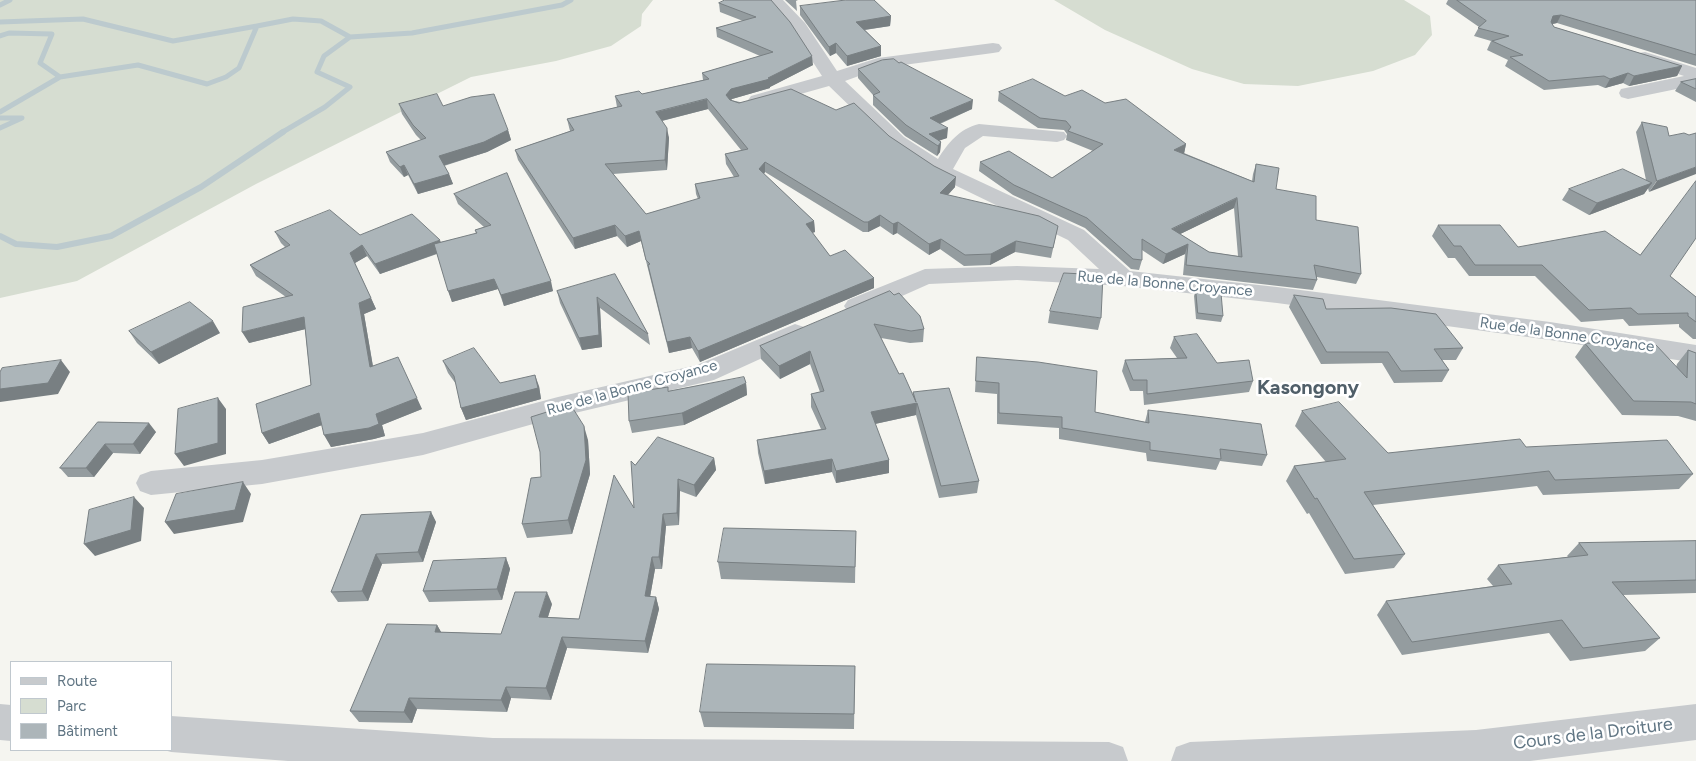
<!DOCTYPE html>
<html>
<head>
<meta charset="utf-8">
<style>
	body { margin:0 }
	#map { position:relative; width:1696px; height:761px; overflow:hidden; background:#f5f5f0; font-family:Figtree,sans-serif }
	canvas { display:block }
	.legend { position:absolute; left:10px; top:661px; width:162px; height:90px; box-sizing:border-box; background:#fff; border:1px solid #c0c8ce; margin:0; padding:6px 9px; list-style:none; font-size:15px; color:#617684 }
	.legend li { display:flex; align-items:center; gap:10px; height:25px }
	.legend b { width:25px; border:1px solid #c0c8ce }
</style>
</head>
<body>
<div id="map">
<canvas width="1696" height="761"></canvas>
<ul class="legend">
<li><b style="height:6px;background:#c7cacd"></b>Route</li>
<li><b style="height:14px;background:#d6ddd1"></b>Parc</li>
<li><b style="height:14px;background:#acb5b9"></b>Bâtiment</li>
</ul>
</div>
<script>
const context = document.querySelector('canvas').getContext('2d');
context.lineJoin = 'round';
function fillPath(path, color) { context.fillStyle = color; context.fill(path, 'evenodd'); }
function trace(path, color, width, dash) { context.strokeStyle = color; context.lineWidth = width; context.lineCap = dash ? 'butt' : 'round'; context.setLineDash(dash || []); context.stroke(path); }
function drawText(font, color, halo, rows, align = 'center') {
  context.font = font + ' Figtree,sans-serif'; context.lineWidth = 5; context.setLineDash([]); context.textBaseline = 'middle'; context.strokeStyle = halo; context.fillStyle = color; for (const [text, x, y, turn = 0] of rows) {
    context.save(); context.translate(x, y); context.rotate((+turn || 0) * Math.PI / 180); context.textAlign = isNaN(turn) ? turn : align; if (halo) context.strokeText(text, 0, 0); context.fillText(text, 0, 0); context.restore();
  }
}
fillPath(new Path2D(`
	M0,0H653L642,14L641,26L611,46L556,61L471,77L256,184L77,281L0,298Z
	M1054,0H1404L1430,16L1432,35L1415,55L1373,71L1298,86L1244,84L1192,69L1105,30Z`), '#d6ddd1');
trace(new Path2D(`
	M0,5L10,0
	M0,22L83,19L173,41L257,26
	M0,36L9,33L52,34L40,63L60,77L138,65L207,84L226,77L239,68L257,26L293,19L321,21L350,37L412,33L562,5L571,0
	M0,112L60,77
	M0,118H22L0,128
	M281,133L325,107L350,87L317,72L324,56L350,37`), '#bccace', 5);
trace(new Path2D(`
	M0,236L16,244L57,247L111,236L201,187L283,132`), '#bccace', 6);
fillPath(new Path2D(`
	M766,0H783L805,23L837,71L878,58L993,43L999,44L1002,48L999,52L993,53L881,68L845,81L904,137L938,159C948,143 959,129 979,124L1064,132L1067,136L1064,140L1057,142L983,136L965,148L953,169L1084,230L1130,271L1277,287L1550,322L1696,345V363L1550,340L1277,303L1123,286L1017,280L929,284L866,312L857,314L848,312L844,306L848,300L925,269L1017,266L1099,269L1068,240L934,175L890,145L829,86L758,106L751,104L748,100L751,96L822,76L792,30Z
	M1645,52L1696,68V85L1628,99L1621,97L1619,93L1621,89L1684,76L1639,61L1636,57L1639,53Z
	M795,324L804,327L808,333L804,339L714,380L558,417L423,455L262,484L151,495L140,491L136,483L140,475L151,471L262,460L423,433L558,397L697,365Z
	M0,704L11,705V741L0,740Z
	M1696,704V740L1530,761H1171L1176,747L1190,742L1476,730Z
	M171,716L493,738L1109,742L1123,747L1128,761H288L171,752L164,750H171Z`), '#c7cacd');
fillPath(new Path2D(`
	M771,0L813,65L770,87V88L732,99L731,100L889,136L955,187L948,195L1058,226L1051,258L1015,252L990,265L964,266L940,249L929,255L897,233L893,235L880,226L868,232H863L765,172L764,174L814,221L815,232L812,233L830,256L874,278V288L700,362L692,348L669,353L641,241L627,247L617,236L575,249L518,160L515,150L570,131L567,119L617,107L615,96L642,94L703,80L702,73L760,56L717,37L716,28L743,21L720,12L719,3ZM708,109L741,150L725,154L726,164L734,177L695,184L696,194L698,199L646,214L613,174L667,170L669,138L662,121Z
	M785,0H798L796,1L797,11Z
	M1448,0H1696V66L1557,23L1552,24L1554,27L1682,66L1677,76L1629,86L1623,83L1605,88L1598,85L1544,90L1505,66L1508,60L1487,50L1491,41L1474,36L1479,27L1446,4Z
	M800,6L891,16L890,26L865,30L881,46V56L847,66L836,53L830,56L800,15Z
	M899,63L972,109L940,124L947,138L939,140L941,142L940,152L937,156L905,136L873,105V95L858,78V69Z
	M1696,79V102L1675,91L1681,82Z
	M999,92L1065,96L1105,103L1186,144L1184,153L1252,181L1253,174L1256,164L1276,189L1316,220L1361,274L1356,284L1317,277V280L1313,290L1183,275L1185,254L1163,264L1142,250V260L1139,270L1131,269L1085,228L1013,195L979,171L980,162L1052,178L1093,151L1066,140L1067,134L1064,130L1038,128L998,101ZM1234,208L1238,256L1209,252L1180,234Z
	M399,104L443,106L508,130L511,140L487,152L444,166L449,174L453,184L418,194L408,175L404,177L390,162L386,152L421,140L416,135L402,114Z
	M1642,122L1669,136L1689,135L1649,192L1648,188L1644,194L1589,215L1562,200L1569,189L1646,180L1636,132Z
	M507,173L553,291L504,306L498,289L452,302L437,254L380,274L367,256L355,263L376,309L364,314L373,366L422,409L382,425L385,436L374,439L331,447L322,425L269,444L262,433L311,385L305,329L249,343L286,297L256,276L250,265L285,247L281,243L275,232L360,235L441,242L476,234L475,230L484,227L458,204L454,194Z
	M1438,225L1518,247L1640,255L1670,276L1696,297V339H1693L1679,327V324L1629,326L1623,319L1581,322L1535,276H1469L1455,258H1448L1432,236Z
	M615,274L648,334L650,345L600,308L602,347L582,350L560,303L557,291Z
	M1196,290L1223,316L1221,322L1196,319L1194,296Z
	M890,291L924,329L923,342L910,343L881,338L899,374L913,395V392L979,481L977,493L939,498L916,415L875,424L889,460V473L836,483L832,472L765,484L758,453L757,440L821,429L811,407V394L820,392L810,364L780,379L761,359L760,346Z
	M1294,295L1326,309L1463,348L1456,360H1442L1449,370L1442,382L1394,383L1382,363L1321,364L1289,307Z
	M1050,311L1101,318L1098,330L1048,323Z
	M129,331L220,333L159,364L137,343Z
	M1174,337L1217,363L1253,381L1249,392L1144,405L1143,391H1130L1122,371L1125,360L1177,358L1170,348Z
	M1585,343L1676,367L1677,364L1688,350L1696,353V421L1678,416L1622,415L1575,357Z
	M977,357L1095,412L1145,422L1148,410L1267,455L1262,466L1220,461L1216,470L1147,461L1146,453L1059,439V428L997,424V394L975,392Z
	M443,361L500,383L539,386L541,399L466,420L461,408L456,384L448,373Z
	M746,383L747,395L684,425L632,433L629,421L668,391Z
	M1302,411L1388,453L1526,447L1693,474L1679,489L1543,495L1537,486L1373,505L1405,554L1394,568L1345,574L1309,513L1307,514L1286,481L1294,466L1326,462L1295,426Z
	M551,416L588,440L590,474L572,534L527,538L522,524L541,477Z
	M98,422L156,432L140,454L113,453L94,477H68L60,468Z
	M714,458L716,470L696,497L680,491L679,525L666,526L662,569H655L650,597H656L659,609L648,653L567,648L551,700L511,698L507,712L417,709L412,723L359,722L350,711L437,625L441,632L501,634L552,604L548,617L579,619L634,508L635,465Z
	M431,512L436,522L423,562L382,564L368,601L338,602L331,592L361,515Z
	M856,531L855,583L721,579L718,562Z
	M1696,541V593L1623,595L1660,638L1645,651L1570,661L1549,633L1402,655L1377,615L1386,601L1493,586L1487,579L1498,565L1568,557L1567,556L1579,543Z
	M506,558L510,569L502,600L429,602L423,591Z
	M855,666L854,729L704,727L700,712Z`), '#949c9f');
fillPath(new Path2D(`
	M1561,15L1557,23L1548,25L1553,16Z
	M891,16L890,26L856,31V22Z
	M836,43V53L830,56L829,47Z
	M881,46V56L847,66V56Z
	M812,56L813,65L770,87V88L732,99L727,105L726,95L731,89L768,78Z
	M1682,66L1677,76L1629,86L1634,76Z
	M1628,73L1623,83L1605,88L1610,79Z
	M707,99L708,109L657,122L656,112Z
	M973,100L972,109L929,128L930,118Z
	M667,128L669,138L667,170L665,160Z
	M948,128L947,138L933,143L929,134Z
	M508,130L511,140L487,152L442,166L439,156Z
	M941,142L940,152L937,156L938,146Z
	M1186,144L1184,154L1174,150Z
	M765,162V172L760,180L759,169Z
	M404,165L408,175L404,177L400,167Z
	M1696,167V174L1649,192L1657,181Z
	M449,174L453,184L418,194L414,184Z
	M956,177L955,187L939,204L940,193Z
	M1652,183L1644,194L1589,215L1597,203Z
	M1237,198L1234,208L1170,239L1172,229Z
	M880,215V226L868,232V222Z
	M814,221L815,232L806,235V224Z
	M898,222L897,233L893,235V224Z
	M615,225L617,236L575,249L573,238Z
	M639,231L641,241L627,247L625,236Z
	M941,239L940,249L929,255V244Z
	M440,240L444,251L380,274L375,264Z
	M1016,241L1015,252L990,265L991,254Z
	M1188,244L1185,254L1163,264L1166,254Z
	M362,245L367,256L355,263L350,253Z
	M874,278V288L700,362L698,351Z
	M494,279L498,289L452,302L448,291Z
	M551,281L553,291L504,306L501,295Z
	M597,297L600,308L602,347L582,350L579,338Z
	M371,298L376,309L364,314L375,379L370,367L359,303Z
	M304,317L310,328L249,343L242,332Z
	M213,321L220,333L159,364L151,352Z
	M690,337L692,348L669,353L667,342Z
	M810,351V364L780,379L779,366Z
	M61,360L70,372L58,394L0,402V389Z
	M535,375L539,386L541,399L466,420L461,408Z
	M746,383L747,395L684,425L682,413Z
	M218,398L226,409V454L184,466L175,454Z
	M417,398L422,409L382,425L385,436L374,439L331,447L324,435L376,414Z
	M917,403L916,415L870,425L871,412Z
	M319,413L325,424L269,444L262,433Z
	M149,423L156,432L140,454L133,444Z
	M584,426L588,440L590,474L572,534L568,520Z
	M105,444L113,453L94,477L86,468Z
	M714,458L716,470L696,497L694,485Z
	M832,459V472L765,484L764,471Z
	M889,460V473L836,483V471Z
	M678,479L680,491L679,525L677,513Z
	M243,482L251,494L243,522L174,534L165,522Z
	M134,497L144,508L141,541L95,556L84,544Z
	M431,512L436,522L423,562L418,552Z
	M663,514L666,526L662,569L659,557Z
	M376,554L382,564L368,601L362,591Z
	M652,557L655,569L648,608L645,596Z
	M506,558L510,569L502,600L497,589Z
	M547,592L552,604L544,629L539,617Z
	M656,597L659,609L648,653L645,641Z
	M437,625L444,637L435,632Z
	M562,637L567,648L551,700L546,688Z
	M506,687L511,698L507,712L501,700Z
	M409,698L417,709L412,723L404,712Z`), '#787f82');
const building = new Path2D(`
	M725,0H771L790,22L812,56L768,78L770,79L731,89L726,95L730,100L739,103L791,89L836,110L854,103L889,136L934,166L956,177L940,193L1039,216L1058,226L1053,248L1016,241L991,254L965,255L941,239L929,244L898,222L893,224L880,215L868,222H864L765,162L759,169L814,221L806,224L830,256L845,250L874,278L698,351L690,337L667,342L648,265L650,264L646,260L639,231L625,236L615,225L573,238L515,150L574,130L567,119L622,106L615,96L639,91L642,94L709,79L702,73L773,52L716,28L756,17L719,3ZM707,99L748,149L725,154L739,176L695,184L700,198L646,214L605,164L665,160L667,128L656,112Z
	M846,0H874L891,16L856,22L881,46L847,56L836,43L829,47L800,6Z
	M1457,0H1696V55L1561,15L1553,16L1551,22L1554,27L1682,66L1634,76L1628,73L1610,79L1604,76L1549,81L1510,57L1523,55L1492,41L1509,36L1478,28L1486,21Z
	M894,59L899,63L901,62L973,100L930,118L948,128L929,134L941,142L938,146L906,125L873,95L880,92L858,69L882,60Z
	M1033,79L1065,96L1082,90L1105,103L1126,99L1186,144L1174,150L1254,182L1256,164L1279,168L1276,189L1316,196V220L1358,227L1361,274L1314,265L1317,280L1186,265L1188,244L1166,254L1142,239V260L1133,259L1087,218L1014,185L980,162L1009,151L1052,178L1103,144L1068,131L1071,127L1066,121L1040,118L999,92ZM1237,198L1242,257L1209,252L1172,229Z
	M1696,79V89L1681,82Z
	M437,94L443,106L471,97L494,94L508,130L484,142L439,156L449,174L414,184L404,165L400,167L386,152L426,138L413,125L399,104Z
	M1642,122L1667,127L1669,136L1684,133L1689,135L1696,133V167L1657,181Z
	M1623,169L1652,183L1597,203L1569,189Z
	M507,173L551,281L501,295L494,279L448,291L434,244L477,233L475,230L491,225L454,194Z
	M1696,181V238L1670,276L1696,297V322L1688,316V313L1638,314L1631,308L1589,310L1542,265H1475L1461,246H1454L1438,225H1500L1518,247L1605,231L1640,255Z
	M330,210L360,235L412,214L440,240L375,264L362,245L350,253L371,298L359,303L370,367L398,357L417,398L376,414L379,424L369,428L324,435L319,413L262,433L256,404L311,385L304,317L242,332L243,307L293,295L250,265L290,245L275,232Z
	M1064,273L1103,275L1101,318L1050,311Z
	M615,274L648,334L597,297L599,335L579,338L557,291Z
	M1196,290L1221,293L1223,316L1198,313Z
	M890,291L894,295L899,293L920,316L924,329L911,331L874,324L899,374L903,373L916,402L913,392L949,388L979,481L941,486L917,403L871,412L889,460L836,471L832,459L764,471L757,440L826,429L811,394L824,391L810,351L779,366L760,346Z
	M1294,295L1323,299L1326,309L1391,308L1436,314L1463,348L1434,349L1449,370L1401,371L1388,352H1327Z
	M190,302L213,321L151,352L129,331Z
	M1197,334L1217,363L1249,360L1253,381L1147,394V380H1133L1125,360L1187,358L1174,337Z
	M1585,343L1656,345L1687,378L1688,350L1696,353V404L1691,402L1634,401Z
	M474,348L500,383L535,375L538,388L461,408L454,376L443,361Z
	M977,357L1038,362L1097,371L1095,412L1149,423L1148,410L1261,424L1267,455L1220,449L1221,459L1150,450V442L1062,428V417L999,413V383L976,381Z
	M61,360L48,383L0,389V372L2,368Z
	M744,377L746,383L682,413L629,421L628,393L668,387V391Z
	M218,398V443L175,454L178,409Z
	M1339,402L1388,453L1520,439L1526,447L1667,440L1693,474L1555,480L1549,471L1364,492L1405,554L1354,559L1317,498L1315,499L1294,466L1346,459L1302,411Z
	M572,407L584,426L586,460L568,520L522,524L531,478L541,477L540,452L531,417L550,411L551,416Z
	M98,422L149,423L133,444H105L86,468H60Z
	M658,437L714,458L694,485L678,479L677,513L663,514L659,557H652L645,596L656,597L645,641L562,637L546,688L506,687L501,700L409,698L404,712L350,711L387,624L437,625L435,632L501,634L515,592H547L539,617L579,619L614,475L634,508L631,461L635,465Z
	M243,482L235,510L165,522L176,494Z
	M134,497L131,530L84,544L89,510Z
	M431,512L418,552L376,554L362,591L331,592L361,515Z
	M724,528L856,531L855,567L718,562Z
	M1696,541V580L1612,582L1660,638L1583,648L1562,620L1412,642L1386,601L1512,584L1498,565L1588,555L1579,543Z
	M506,558L497,589L423,591L433,561Z
	M707,664L855,666L854,714L700,712Z`);
fillPath(building, '#acb5b9');
trace(building, '#787f82', 1);
drawText('15px', '#617684', '#fff', [
	["Rue de la Bonne Croyance",1165,284,5],
	["Rue de la Bonne Croyance",1567,335,8],
	["Rue de la Bonne Croyance",632,388,-15]
]);
drawText('18px', '#617684', '#fff', [
	["Cours de la Droiture",1593,734,-7]
]);
drawText('bold 20px', '#505f69', '#fff', [
	["Kasongony",1308,388]
]);
</script>
</body>
</html>
